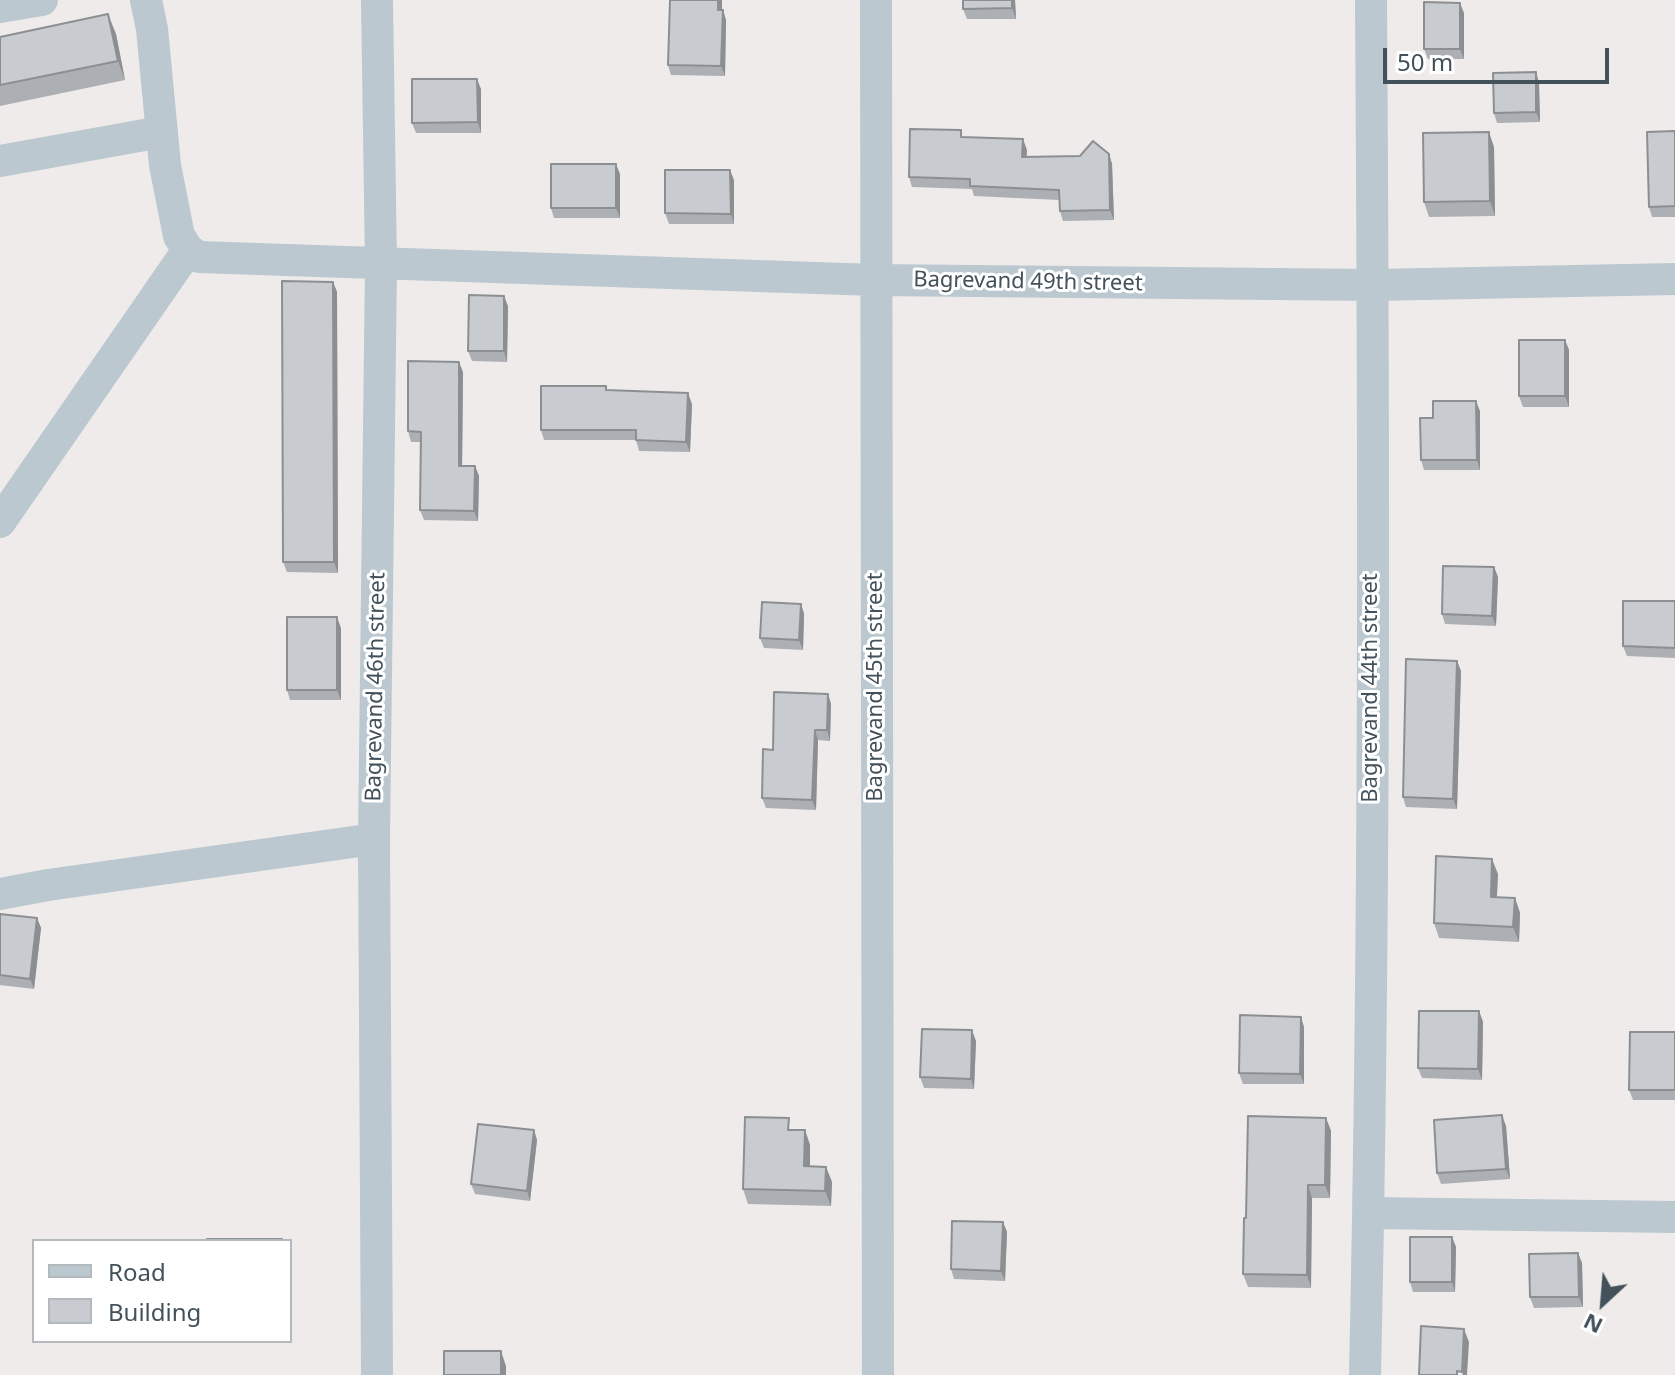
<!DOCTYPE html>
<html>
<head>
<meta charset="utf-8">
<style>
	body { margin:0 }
	#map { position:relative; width:1675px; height:1375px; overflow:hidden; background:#efebeb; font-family:"Noto Sans",sans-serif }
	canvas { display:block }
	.legend { position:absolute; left:32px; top:1239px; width:260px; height:104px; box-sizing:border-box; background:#fff; border:2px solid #b4b9bd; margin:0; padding:10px 14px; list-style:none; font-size:24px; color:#43515a }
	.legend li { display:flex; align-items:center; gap:16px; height:40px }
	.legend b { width:40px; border:2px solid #b4b9bd }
	.north { position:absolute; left:1563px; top:1263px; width:80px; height:80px; -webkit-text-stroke:6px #fff; paint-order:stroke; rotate:206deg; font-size:22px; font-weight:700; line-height:32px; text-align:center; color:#43515a }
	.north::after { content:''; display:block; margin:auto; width:28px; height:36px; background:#43515a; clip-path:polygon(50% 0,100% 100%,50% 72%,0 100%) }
	.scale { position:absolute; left:1383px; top:48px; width:226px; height:36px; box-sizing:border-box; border:4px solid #43515a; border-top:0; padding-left:10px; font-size:24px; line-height:28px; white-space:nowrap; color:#43515a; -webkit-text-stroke:6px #fff; paint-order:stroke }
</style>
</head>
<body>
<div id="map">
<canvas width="1675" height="1375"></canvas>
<ul class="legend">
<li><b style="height:10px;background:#bbc8cf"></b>Road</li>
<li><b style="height:22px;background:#c8ccd1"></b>Building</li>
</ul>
<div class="north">N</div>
<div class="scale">50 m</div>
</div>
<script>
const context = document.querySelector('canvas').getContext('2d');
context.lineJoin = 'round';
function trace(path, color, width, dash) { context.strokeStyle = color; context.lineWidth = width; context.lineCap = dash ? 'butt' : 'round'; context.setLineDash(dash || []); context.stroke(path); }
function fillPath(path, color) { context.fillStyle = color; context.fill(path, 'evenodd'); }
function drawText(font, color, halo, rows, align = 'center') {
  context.font = font + ' "Noto Sans",sans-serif'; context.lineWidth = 6; context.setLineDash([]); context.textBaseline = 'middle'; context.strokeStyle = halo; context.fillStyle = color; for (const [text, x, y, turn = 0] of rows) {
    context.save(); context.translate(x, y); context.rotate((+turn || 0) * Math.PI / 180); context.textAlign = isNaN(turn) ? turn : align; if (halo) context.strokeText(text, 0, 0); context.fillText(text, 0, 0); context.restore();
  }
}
trace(new Path2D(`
	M146,0L152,29L165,165L179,236L188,250L199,257L875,280L1373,285L1675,279
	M377,0L381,264L374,839L377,1375
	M876,0L878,1375
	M0,7L42,0
	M0,161L161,132
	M0,522L188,250
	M0,894L48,885L374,839
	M1369,1213L1675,1217
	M1365,1375C1375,917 1374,458 1371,0`), '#bbc8cf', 32);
fillPath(new Path2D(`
	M963,0H1015L1016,19H967L963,9Z
	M723,10L726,20L725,76L671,75L668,65Z
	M1464,13V59H1428L1424,49Z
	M116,34L125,80L0,106V37Z
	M1536,72L1539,83L1540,122L1497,123L1494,113Z
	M481,89V133H416L412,123Z
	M1675,131V217H1652L1649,207Z
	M963,138L1027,150L1026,157L1080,156L1109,154L1112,164L1114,220L1063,221L1060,211L1059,200L974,196L972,189L912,187L909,177Z
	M1494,147L1495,216L1429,217L1424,202Z
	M620,174V218H554L551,208Z
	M734,180V224H669L665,213Z
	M333,282L337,292L338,573L287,572L283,562Z
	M508,306L507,362L472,361L468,351Z
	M1565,340L1569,350V407H1523L1519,396Z
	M463,372L462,466H475L479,476L478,521L424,520L420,510L421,442H411L408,431Z
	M692,404L690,452L639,451L636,440H544L541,430Z
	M1480,411V470H1424L1421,460Z
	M1494,567L1498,577L1496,626L1445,624L1442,614Z
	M1675,601V658L1627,656L1623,646Z
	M801,604L804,614L803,650L764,648L760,638Z
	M341,628V700H290L287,690Z
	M1457,661L1461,671L1457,809L1406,807L1403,797Z
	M828,694L831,704L830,741L818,740L816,810L766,808L762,798L773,750Z
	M1498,874L1497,897L1515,898L1520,913L1519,942L1439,938L1434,923Z
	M0,914L37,918L41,928L34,989L0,985Z
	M1479,1011L1483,1022L1482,1080L1422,1078L1418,1068Z
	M1304,1027V1084H1243L1239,1073Z
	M1675,1032V1100H1633L1629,1090Z
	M976,1041L974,1089L924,1088L920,1077Z
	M1326,1118L1331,1131L1330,1198H1312L1311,1288L1248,1287L1243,1274L1246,1218Z
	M1506,1126L1510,1179L1441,1184L1437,1173Z
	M534,1130L537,1140L530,1201L475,1194L471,1184Z
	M793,1130H805L810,1145V1167H826L832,1182L831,1206L748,1204L743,1189Z
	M1003,1222L1007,1232L1005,1281L954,1279L951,1269Z
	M1452,1237L1456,1247L1455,1292H1413L1410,1282Z
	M1578,1253L1582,1263L1583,1307L1534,1308L1530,1297Z`), '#acafb4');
fillPath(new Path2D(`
	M718,0H722V20L718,10Z
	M1012,0H1015L1016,19L1012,8Z
	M1460,3L1464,13V59L1460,49Z
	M723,10L726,20L725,76L721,66Z
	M108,14L116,34L125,80L118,61Z
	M1536,72L1539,83L1540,122L1536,112Z
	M477,79L481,89V133L478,122Z
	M1489,132L1494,147L1495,216L1490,201Z
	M1023,139L1027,150L1026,167L1022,157Z
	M1109,154L1112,164L1114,220L1110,210Z
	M616,164L620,174V218L616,208Z
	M730,170L734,180V224L731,214Z
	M333,282L337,292L338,573L334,562Z
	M504,296L508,306L507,362L504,351Z
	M1565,340L1569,350V407L1565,396Z
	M459,362L463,372L462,476L459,466Z
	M688,393L692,404L690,452L686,442Z
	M1476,401L1480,411V470L1477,460Z
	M475,466L479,476L478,521L474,511Z
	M1494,567L1498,577L1496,626L1492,616Z
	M801,604L804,614L803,650L799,640Z
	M337,617L341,628V700L337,690Z
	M1457,661L1461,671L1457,809L1453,799Z
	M828,694L831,704L830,741L827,730Z
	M815,730L818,740L816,810L812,800Z
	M1492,859L1498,874L1496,912L1491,897Z
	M1515,898L1520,913L1519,942L1513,927Z
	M37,918L41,928L34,989L30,979Z
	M1479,1011L1483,1022L1482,1080L1478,1069Z
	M1301,1017L1304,1027V1084L1300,1074Z
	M972,1030L976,1041L974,1089L971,1079Z
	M1502,1115L1506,1126L1510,1179L1506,1169Z
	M1326,1118L1331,1131L1330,1198L1325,1185Z
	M534,1130L537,1140L530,1201L527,1191Z
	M805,1130L810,1145V1182L804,1166Z
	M826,1167L832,1182L831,1206L825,1191Z
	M1308,1185L1312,1198L1311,1288L1307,1275Z
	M1003,1222L1007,1232L1005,1281L1001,1271Z
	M1452,1237L1456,1247L1455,1292L1452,1282Z
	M1578,1253L1582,1263L1583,1307L1579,1297Z
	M1464,1329L1469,1342L1467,1375H1463L1462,1372Z
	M501,1351L506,1366V1375H501Z`), '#8c8f92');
const building = new Path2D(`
	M670,0H718V10H723L721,66L668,65Z
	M963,0H1012V8L963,9Z
	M1424,2L1460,3V49H1424Z
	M108,14L118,61L0,85V37Z
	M1536,72V112L1494,113L1493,73Z
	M412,79H477L478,122L412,123Z
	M910,129L961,130V137L1023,139L1022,157L1080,156L1093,141L1109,154L1110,210L1060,211L1059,190L970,186V179L909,177Z
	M1675,131V206L1649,207L1647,132Z
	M1489,132L1490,201L1424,202L1423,133Z
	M551,164H616V208H551Z
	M665,170H730L731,214L665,213Z
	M282,281L333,282L334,562H283Z
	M469,295L504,296V351H468Z
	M1519,340H1565V396H1519Z
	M408,361L459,362V466H475L474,511L420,510L421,432L408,431Z
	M541,386H606V390L688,393L686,442L636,440V430H541Z
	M1433,401H1476L1477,460H1421L1420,418H1433Z
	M1443,566L1494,567L1492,616L1442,614Z
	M1623,601H1675V648L1623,646Z
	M762,602L801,604L799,640L760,638Z
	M287,617H337V690H287Z
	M1406,659L1457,661L1453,799L1403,797Z
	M774,692L828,694L827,730H815L812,800L762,798L763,749L773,750Z
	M1436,856L1492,859L1491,897L1515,898L1513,927L1434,923Z
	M0,914L37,918L30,979L0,975Z
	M1419,1011H1479L1478,1069L1418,1068Z
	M1240,1015L1301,1017L1300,1074L1239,1073Z
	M922,1029L972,1030L971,1079L920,1077Z
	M1630,1032H1675V1090H1629Z
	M1502,1115L1506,1169L1437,1173L1434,1120Z
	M1248,1116L1326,1118L1325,1185H1308L1307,1275L1243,1274L1244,1218H1246Z
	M745,1117L789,1118L788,1130H805L804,1166L826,1167L825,1191L743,1189Z
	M478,1124L534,1130L527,1191L471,1184Z
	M952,1221L1003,1222L1001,1271L951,1269Z
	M1410,1237H1452V1282H1410Z
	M207,1239H282V1241H207Z
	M1578,1253L1579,1297H1530L1529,1254Z
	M1421,1326L1464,1329L1462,1372L1457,1371V1375H1419Z
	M444,1351H501V1375H444Z`);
fillPath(building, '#c8ccd1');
trace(building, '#8c8f92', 2);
drawText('22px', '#43515a', '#fff', [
	["Bagrevand 49th street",1028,282,1],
	["Bagrevand 46th street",376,687,-89],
	["Bagrevand 45th street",876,687,-90],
	["Bagrevand 44th street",1371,688,-90]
]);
</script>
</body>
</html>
